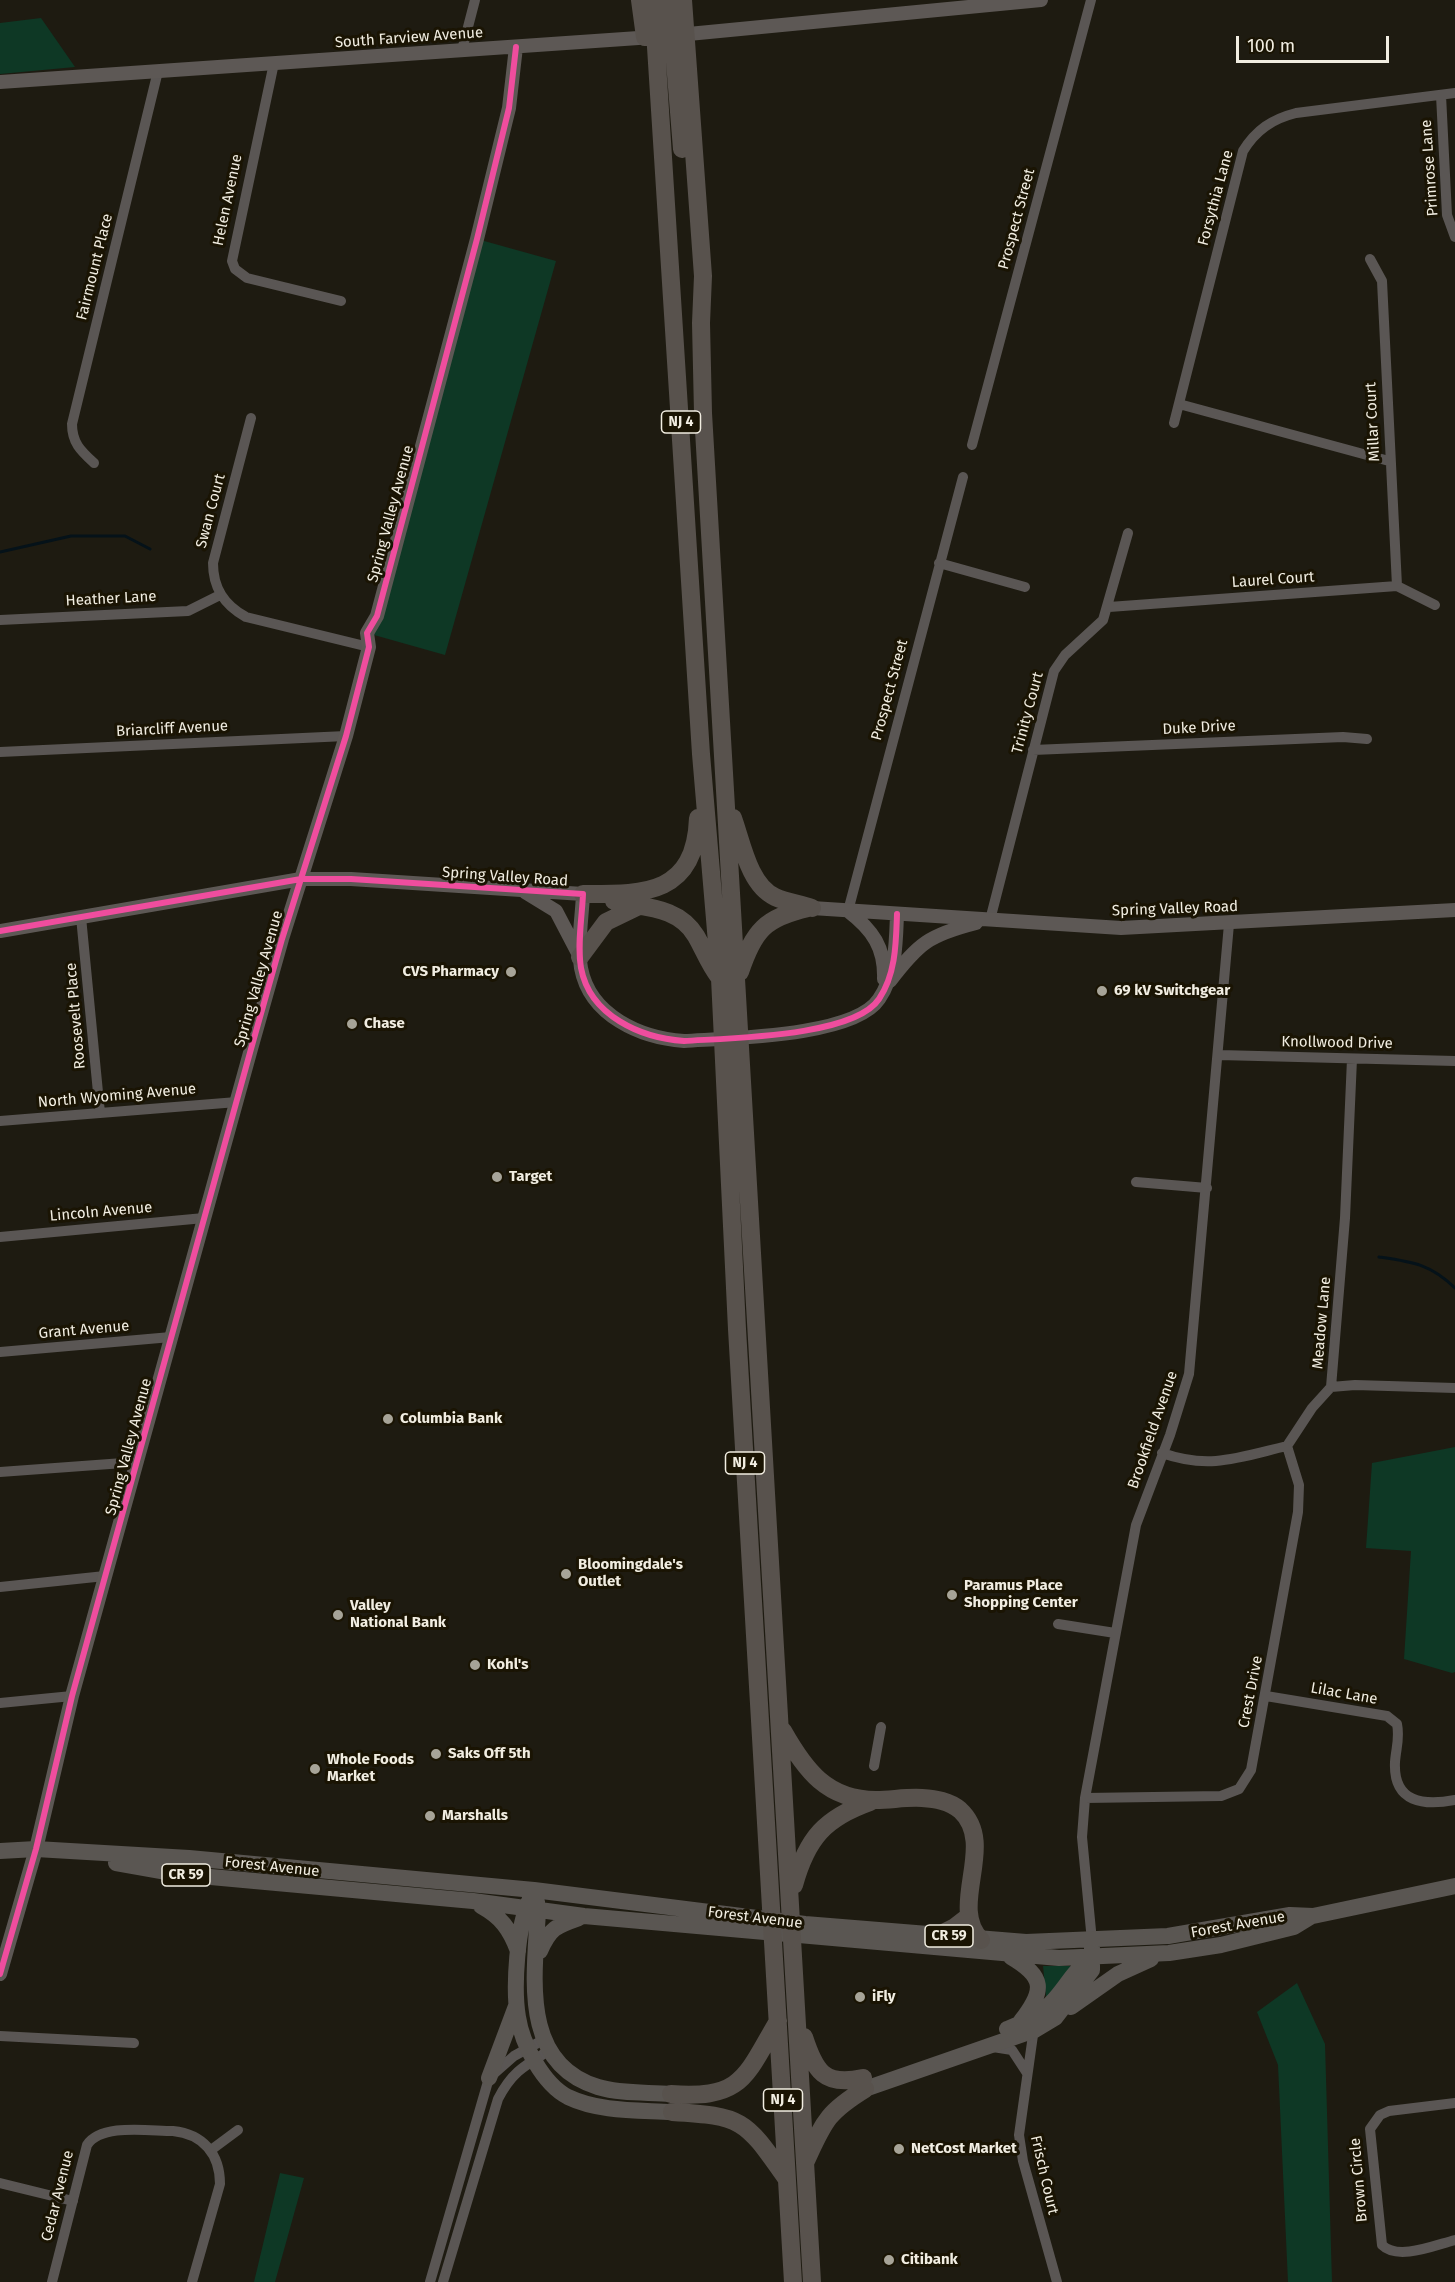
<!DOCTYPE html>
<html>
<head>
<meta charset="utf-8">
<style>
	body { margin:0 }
	#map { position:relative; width:1455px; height:2282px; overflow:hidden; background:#1e1b11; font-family:"Fira Sans",sans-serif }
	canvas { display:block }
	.scale { position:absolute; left:1236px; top:36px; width:153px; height:27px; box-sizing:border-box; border:3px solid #f1ede1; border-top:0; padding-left:8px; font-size:18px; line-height:21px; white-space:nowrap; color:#f1ede1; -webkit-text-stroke:4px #1a1403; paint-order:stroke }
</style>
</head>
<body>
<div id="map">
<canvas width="1455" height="2282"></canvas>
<div class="scale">100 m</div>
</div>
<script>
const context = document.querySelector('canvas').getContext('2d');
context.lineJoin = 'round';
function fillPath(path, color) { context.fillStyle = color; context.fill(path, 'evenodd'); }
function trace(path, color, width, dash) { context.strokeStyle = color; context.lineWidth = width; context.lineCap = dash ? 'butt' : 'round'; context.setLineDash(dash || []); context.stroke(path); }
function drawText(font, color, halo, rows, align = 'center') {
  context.font = font + ' "Fira Sans",sans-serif'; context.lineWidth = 6; context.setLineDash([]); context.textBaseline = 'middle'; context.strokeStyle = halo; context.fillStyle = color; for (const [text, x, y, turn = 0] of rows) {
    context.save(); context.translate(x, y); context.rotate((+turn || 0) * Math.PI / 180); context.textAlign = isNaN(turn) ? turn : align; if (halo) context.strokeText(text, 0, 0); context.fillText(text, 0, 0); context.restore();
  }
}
fillPath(new Path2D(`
	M41,18L75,67L0,74V23Z
	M477,239L556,261L445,655L367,633Z
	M1455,1447V1672L1452,1673L1404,1659L1411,1551L1366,1548L1372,1463Z
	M1043,1966H1071L1049,1997L1046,1996Z
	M1297,1983L1325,2044L1332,2282H1288L1278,2065L1257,2012Z
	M280,2173L304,2178L275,2282H254Z`), '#0e3825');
trace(new Path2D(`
	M0,552L71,536H125L150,549
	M1379,1257C1413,1262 1430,1264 1455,1288`), '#051219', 3);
trace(new Path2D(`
	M462,50L475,0
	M274,63L232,261L235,269L247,278L341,301
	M1441,95L1447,215L1455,237
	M1370,259L1382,281L1397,586
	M1179,404L1389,461
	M251,418L213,563C213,588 224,605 246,617L369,647
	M1174,423L1243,151C1256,130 1272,119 1296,113L1455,93
	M972,445L1091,0
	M94,463C81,451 72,443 72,424L158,71
	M939,563L1025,587
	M1109,607L1397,586L1435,605
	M0,620L188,611L220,595
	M1033,750L1343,737L1367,739
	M0,752L346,736
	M848,911L963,477
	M81,917L100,1113
	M990,920L1054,671L1065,655L1103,620L1128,533
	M1219,1055L1455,1061
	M0,1121L237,1102
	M1136,1182L1207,1188
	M0,1237L204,1218
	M0,1352L171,1337
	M1331,1387L1355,1385L1455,1388
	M1162,1453C1210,1470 1240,1457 1287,1446L1312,1408L1331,1387L1345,1218L1352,1059
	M0,1472L137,1462
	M0,1587L105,1576
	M1058,1624L1115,1633
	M1266,1696L1387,1716L1397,1724C1400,1738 1396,1748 1395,1762C1393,1803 1424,1806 1455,1800
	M0,1703L72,1696
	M874,1766L881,1727
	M1085,1798L1221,1796L1239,1789L1251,1770L1298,1512L1299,1485L1287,1446
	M1092,1941L1082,1837L1085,1798L1136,1525L1170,1435L1189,1374L1229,924
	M1034,2028L1019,2135L1023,2161L1057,2282
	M0,2036L134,2043
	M993,2047L1012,2050L1027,2073
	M1455,2103L1389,2111L1380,2115L1370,2129L1382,2245C1398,2261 1435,2245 1455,2240
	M211,2150L238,2130
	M0,2183L73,2201
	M52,2282L87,2145C101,2123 149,2131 173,2131C203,2134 220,2154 220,2184L192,2282
	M430,2282L489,2078L514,2056L543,2040
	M443,2282L498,2099C512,2072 524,2066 550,2050`), '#5a5654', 10);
trace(new Path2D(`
	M678,35L1041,0
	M0,82L653,37
	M525,892L556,911L579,955
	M812,908L1121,928L1455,910
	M848,911C873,930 885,948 884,979
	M0,931L301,879H351L583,894C582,918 577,945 581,968C590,1016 641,1038 684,1041C728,1038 854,1037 879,999C896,974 896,942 897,914
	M890,981C919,943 929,935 976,923
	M0,1974L36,1849L72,1696L251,1049L282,939L346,736L369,647L367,633L377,616L477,239L509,108L516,47`), '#5d5855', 14);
trace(new Path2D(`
	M0,1851L36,1849L189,1858L534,1890L805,1924L1026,1942L1168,1936L1290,1915L1313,1916L1455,1886
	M116,1863L178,1874L473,1901L584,1916L1059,1958L1169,1953L1221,1945L1294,1927L1312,1916
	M530,1899C517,1925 513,1988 518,2017C522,2044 543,2084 568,2097C599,2112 638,2110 672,2112
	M537,1902L538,1911C535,1974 519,2063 598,2087C621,2094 647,2092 671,2094
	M481,1906C501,1917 510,1929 518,1951
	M540,1951C550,1928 556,1926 579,1918
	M1011,1957C1045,1977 1045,1990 1021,2021
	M1071,2007L1118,1974L1151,1959
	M1007,2029C1024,2022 1039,2016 1051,2003C1067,1987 1072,1971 1092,1958
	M489,2078L516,2006
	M865,2089L1035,2030L1055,2018L1092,1970V1948`), '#5a5652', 16);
trace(new Path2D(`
	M640,0L645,37
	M653,0L701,754L720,978L737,1329L793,2282
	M670,0L682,149
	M683,0L703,276L701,323L703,413L812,2282
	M733,818C742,843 749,885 775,897C786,902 800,904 812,908
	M583,894C643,894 695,896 698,818
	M614,901C644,908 678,906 696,936C704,950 709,964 719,977
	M580,957L606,922L637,907
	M740,972C754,930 765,918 808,908
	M783,1731C805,1770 827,1800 876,1800C891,1800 906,1797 922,1798C936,1799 949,1801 960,1810C998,1845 947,1906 981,1940
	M794,1885C807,1838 825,1818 870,1802
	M939,1935L955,1927L968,1917
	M804,2037C815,2071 824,2087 863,2078
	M671,2094C743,2099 745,2077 778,2021
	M672,2112C744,2116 745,2120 786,2178
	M805,2163C824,2122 826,2113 865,2089`), '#58524d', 18);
trace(new Path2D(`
	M0,931L301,879H351L583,894C582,918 577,945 581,968C590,1016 641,1038 684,1041C728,1038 854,1037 879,999C896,974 896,942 897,914
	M0,1974L36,1849L72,1696L251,1049L282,939L346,736L369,647L367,633L377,616L477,239L509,108L516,47`), '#ef4d9e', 6);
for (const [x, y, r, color] of [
	[511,972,6,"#a7a498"],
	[1102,991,6,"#a7a498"],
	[352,1024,6,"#a7a498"],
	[497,1177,6,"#a7a498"],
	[388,1419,6,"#a7a498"],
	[566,1574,6,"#a7a498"],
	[952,1595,6,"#a7a498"],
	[338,1615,6,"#a7a498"],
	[475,1665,6,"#a7a498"],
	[436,1754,6,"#a7a498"],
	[315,1769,6,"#a7a498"],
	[430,1816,6,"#a7a498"],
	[860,1997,6,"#a7a498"],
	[899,2149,6,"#a7a498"],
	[889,2260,6,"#a7a498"]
]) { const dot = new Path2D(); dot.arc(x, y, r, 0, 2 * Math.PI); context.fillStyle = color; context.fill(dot); trace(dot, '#1a1403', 2); }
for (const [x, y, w] of [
	[681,422,39],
	[745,1463,39],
	[186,1875,48],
	[949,1936,48],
	[783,2100,39]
]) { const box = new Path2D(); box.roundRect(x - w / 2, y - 11, w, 22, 4.5); context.fillStyle = '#1a1403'; context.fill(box); trace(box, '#f1ede1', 1.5); }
drawText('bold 14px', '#f1ede1', null, [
	["NJ 4",681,422],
	["NJ 4",745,1463],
	["CR 59",186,1875],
	["CR 59",949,1936],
	["NJ 4",783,2100]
]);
drawText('15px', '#f1ede1', '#1a1403', [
	["South Farview Avenue",409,38,-4],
	["Primrose Lane",1430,168,-94],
	["Forsythia Lane",1216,198,-75],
	["Helen Avenue",228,200,-78],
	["Prospect Street",1017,219,-75],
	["Fairmount Place",95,267,-76],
	["Millar Court",1373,422,-93],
	["Swan Court",211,511,-75],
	["Spring Valley Avenue",391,514,-75],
	["Laurel Court",1273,580,-4],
	["Heather Lane",111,599,-3],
	["Prospect Street",890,690,-75],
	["Trinity Court",1028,713,-75],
	["Duke Drive",1199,728,-3],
	["Briarcliff Avenue",172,729,-3],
	["Spring Valley Road",505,877,4],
	["Spring Valley Road",1175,909,-2],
	["Spring Valley Avenue",259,979,-74],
	["Roosevelt Place",76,1016,-95],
	["Knollwood Drive",1337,1043,1],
	["North Wyoming Avenue",117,1096,-5],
	["Lincoln Avenue",101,1212,-5],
	["Meadow Lane",1322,1323,-85],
	["Grant Avenue",84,1330,-5],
	["Brookfield Avenue",1153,1430,-71],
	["Spring Valley Avenue",129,1447,-75],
	["Crest Drive",1251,1692,-79],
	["Lilac Lane",1344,1694,10],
	["Forest Avenue",272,1867,6],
	["Forest Avenue",755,1918,7],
	["Forest Avenue",1238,1925,-10],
	["Frisch Court",1044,2175,77],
	["Brown Circle",1359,2180,-95],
	["Cedar Avenue",58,2196,-76]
]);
drawText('bold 15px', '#f1ede1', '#1a1403', [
	["CVS Pharmacy",499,972,"right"],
	["69 kV Switchgear",1114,991],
	["Chase",364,1024],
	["Target",509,1177],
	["Columbia Bank",400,1419],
	["Bloomingdale's",578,1565],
	["Outlet",578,1582],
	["Paramus Place",964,1586],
	["Shopping Center",964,1603],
	["Valley",350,1606],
	["National Bank",350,1623],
	["Kohl's",487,1665],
	["Saks Off 5th",448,1754],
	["Whole Foods",327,1760],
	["Market",327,1777],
	["Marshalls",442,1816],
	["iFly",872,1997],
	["NetCost Market",911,2149],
	["Citibank",901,2260]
], 'left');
</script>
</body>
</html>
